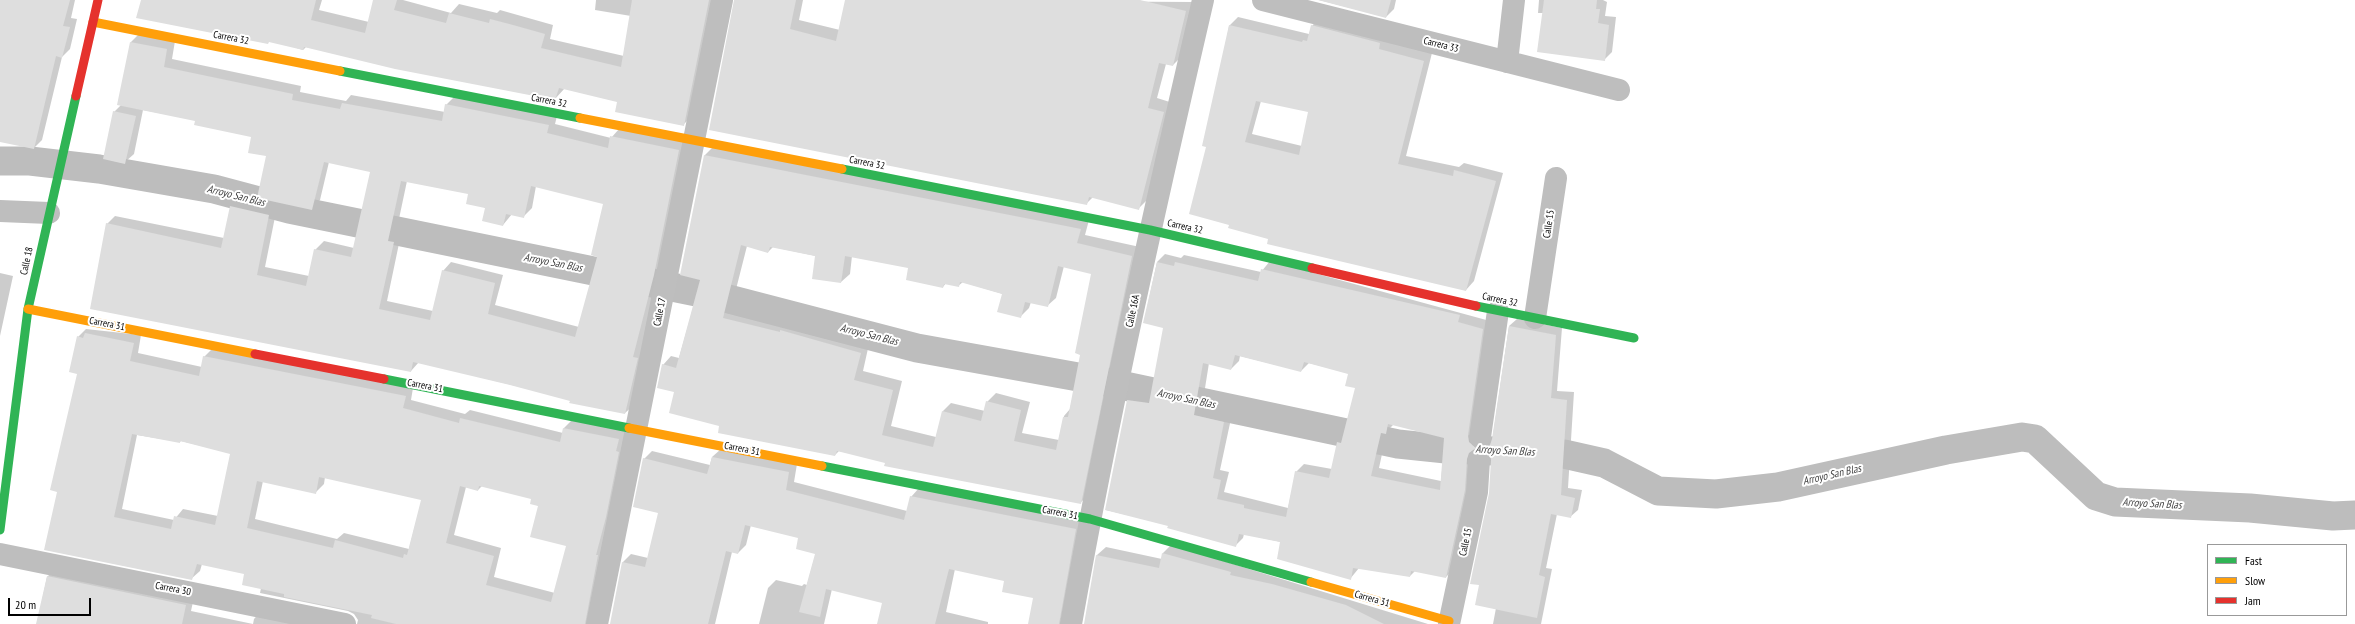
<!DOCTYPE html>
<html>
<head>
<meta charset="utf-8">
<style>
	body { margin:0 }
	#map { position:relative; width:2355px; height:624px; overflow:hidden; background:#fff; font-family:"PT Sans Narrow",sans-serif }
	canvas { display:block }
	.legend { position:absolute; left:2207px; top:544px; width:140px; height:72px; box-sizing:border-box; background:#fff; border:1px solid #999; margin:0; padding:5px 7px; list-style:none; font-size:12px; color:#000 }
	.legend li { display:flex; align-items:center; gap:8px; height:20px }
	.legend b { width:20px; border:1px solid #999 }
	.scale { position:absolute; left:8px; top:598px; width:83px; height:18px; box-sizing:border-box; border:2px solid #000; border-top:0; padding-left:5px; font-size:12px; line-height:14px; white-space:nowrap; color:#000; -webkit-text-stroke:3px #fff; paint-order:stroke }
</style>
</head>
<body>
<div id="map">
<canvas width="2355" height="624"></canvas>
<ul class="legend">
<li><b style="height:5px;background:#30b455"></b>Fast</li>
<li><b style="height:5px;background:#ff9f0a"></b>Slow</li>
<li><b style="height:5px;background:#e5322d"></b>Jam</li>
</ul>
<div class="scale">20 m</div>
</div>
<script>
const context = document.querySelector('canvas').getContext('2d');
context.lineJoin = 'round';
function fillPath(path, color) { context.fillStyle = color; context.fill(path, 'evenodd'); }
function trace(path, color, width, dash) { context.strokeStyle = color; context.lineWidth = width; context.lineCap = dash ? 'butt' : 'round'; context.setLineDash(dash || []); context.stroke(path); }
function drawText(font, color, halo, rows, align = 'center') {
  context.font = font + ' "PT Sans Narrow",sans-serif'; context.lineWidth = 4; context.setLineDash([]); context.textBaseline = 'middle'; context.strokeStyle = halo; context.fillStyle = color; for (const [text, x, y, turn = 0] of rows) {
    context.save(); context.translate(x, y); context.rotate((+turn || 0) * Math.PI / 180); context.textAlign = isNaN(turn) ? turn : align; if (halo) context.strokeText(text, 0, 0); context.fillText(text, 0, 0); context.restore();
  }
}
fillPath(new Path2D(`
	M0,0H75L71,18L77,19L70,49L62,57L42,140L34,148L0,141Z
	M142,0H322L319,10L369,22L374,0H403L451,13L459,4L497,13L500,10L553,25L550,39L624,56L631,16L595,10L596,0H716L693,115L684,124L618,101L565,88L555,99L306,47L303,50Z
	M735,0H803L799,20L840,30L846,0L1195,2L1182,56L1173,65L1166,64L1157,98L1173,103L1148,199L1139,208L1093,197L1086,204Z
	M1319,0H1396L1394,9L1386,17Z
	M1539,0H1603L1607,2L1605,16L1616,17L1612,52L1604,60L1543,13H1538Z
	M1238,17L1309,34L1312,26L1320,17L1432,53L1406,156L1459,167L1464,163L1503,173L1474,281L1466,290L1270,238L1230,224L1208,146L1229,26ZM1261,101L1309,111L1302,146L1252,134Z
	M139,34L175,41L172,59L301,86L300,92L346,101L351,95L445,112L446,105L455,96L557,116L555,124L611,138L619,129L687,142L634,405L625,413L419,362L411,371L107,224L115,216L224,238L231,207L239,199L277,207L265,267L309,276L315,250L324,241L354,248L371,171L329,162L320,200L312,208L252,136L196,120L143,110L134,154L125,162L114,112L121,105L131,42ZM407,181L469,193L503,225L512,214L523,217L532,208L536,186L604,203L598,256L579,327L495,305L503,275L451,262L443,271L433,311L387,301L401,234L396,233Z
	M713,147L1089,220L1085,235L1140,247L1089,495L1080,503L839,451L835,455L721,425L675,391L663,365L671,356L679,358L701,280L705,155ZM747,246L768,252L773,247L816,256L841,282L850,274L852,256L910,267L943,287L946,283L958,286L963,282L1003,294L1020,317L1029,308L1031,302L1047,306L1056,298L1064,266L1093,273L1082,354L1070,409L1064,416L1059,440L1022,433L1030,402L996,393L987,402L985,411L951,403L943,411L936,437L891,426L902,381L863,371L869,344L790,322L788,324L731,309Z
	M1165,254L1181,258L1184,255L1261,272L1270,261L1490,321L1483,440L1474,450L1472,482L1454,569L1446,577L1415,571L1410,576L1359,568L1350,579L1281,542L1244,534L1243,538L1235,546L1169,525L1106,510L1128,400L1136,392L1152,395L1164,327L1144,322L1157,262ZM1240,356L1301,371L1309,363L1349,373L1356,388L1344,436L1338,442L1332,469L1304,464L1296,472L1288,508L1224,492L1229,472L1220,470L1232,414L1202,407L1209,363L1231,369L1239,361ZM1394,424L1445,437L1441,481L1379,468L1387,431Z
	M0,273L13,276L0,336Z
	M1517,319L1562,328L1557,391L1574,392L1568,488L1582,490L1578,510L1570,517L1557,514L1546,568L1552,569L1541,624H1493L1496,608L1490,493L1492,460L1491,454L1485,449L1492,442L1509,326Z
	M86,329L141,335L138,353L202,367L204,357L212,349L413,388L411,400L465,414L470,410L563,433L564,428L572,420L627,431L598,624H357L358,620L354,614L348,611L260,593L261,588L246,573L202,564L200,571L191,579L58,491L78,373V337ZM137,435L180,442L181,441L231,453L218,516L183,509L174,520L122,509ZM325,477L422,499L409,549L344,533L337,539L255,519L263,481L315,493L324,484ZM482,486L532,498L567,545L555,593L494,577L501,548L454,535L466,487L478,490Z
	M721,449L797,464L794,482L907,511L911,497L919,488L1083,521L1072,624H1029L1034,597L1005,580L955,569L946,612L988,622V624H878L883,602L832,589L824,624H759L768,588L776,580L802,586L804,584L807,585L816,553L800,537L751,525L746,545L738,553L732,552L715,624H611L623,562L631,554L648,558L659,512L644,459L652,451L710,465L712,457Z
	M1171,545L1428,624H1085L1097,555L1106,547L1162,559L1163,553Z
	M56,568L194,597L191,611L253,624L254,619L262,610L335,624H37L47,577Z`), '#0003');
trace(new Path2D(`
	M0,161H30L99,169L214,189L289,209L721,297L917,348L1106,382L1398,444L1446,449L1564,454L1604,463L1658,491L1716,494L1778,487L1946,450L2022,437L2035,439L2096,496L2115,502L2250,508L2333,516L2355,515`), '#bdbdbd', 29);
fillPath(new Path2D(`
	M0,0H70L63,26L70,27L62,58L56,56L34,149L0,142Z
	M141,0H316L311,20L365,33L373,0H397L394,10L446,23L449,13L489,23L490,19L513,25L545,34L541,48L621,67L632,0H709L684,126L615,112L617,102L559,88L555,100L395,69L304,47L303,50L269,42L268,44L136,18Z
	M734,0H796L790,29L836,41L845,0H1140L1186,11L1173,66L1159,63L1148,108L1164,112L1139,210L1089,197L1087,205L709,130Z
	M1318,0H1391L1386,18Z
	M1544,0H1597L1596,9H1600L1598,23L1609,25L1605,61L1537,52Z
	M1229,25L1302,42L1303,40L1307,41L1311,25L1380,43L1379,49L1424,61L1398,164L1453,176L1454,170L1496,181L1466,291L1267,244L1268,239L1228,228L1229,225L1189,214L1206,147L1202,146ZM1256,101L1308,112L1299,155L1245,142Z
	M130,42L167,49L164,67L293,94L292,100L340,109L342,103L442,121L445,104L549,125L547,133L608,148L610,136L679,150L654,275L633,357L638,358L625,414L569,403L570,401L510,385L413,362L411,372L90,309L106,223L221,248L230,206L269,215L257,275L306,286L314,249L351,257L370,172L324,162L312,210L257,198L266,156L248,153L251,137L194,125L195,121L117,105ZM401,181L468,194L466,204L485,208L482,221L503,226L506,214L524,218L531,186L603,204L591,255L597,257L575,337L488,314L495,283L442,270L430,320L379,309L394,242L388,241Z
	M113,111L136,116L125,164L103,159Z
	M704,155L1081,229L1077,243L1132,256L1081,504L884,466L885,463L837,451L835,456L718,433L719,426L669,413L674,392L657,388L662,364L676,368L700,280L680,275ZM741,245L768,253L770,247L815,256L812,279L841,283L845,256L908,268L906,280L943,288L944,284L959,287L960,282L1002,294L997,312L1021,318L1025,302L1048,307L1058,266L1091,274L1075,353L1080,355L1068,417H1063L1056,450L1014,441L1021,410L986,401L981,421L942,411L933,447L882,435L893,390L854,380L861,353L780,330V332L723,318Z
	M1157,262L1174,266L1175,262L1258,281L1261,269L1460,315L1458,322L1483,329L1468,435L1469,442L1476,448L1469,453L1467,459L1465,490L1446,578L1411,571L1410,577L1353,568L1351,580L1277,559L1280,542L1239,534L1236,547L1167,528L1168,526L1105,510L1127,400L1149,403L1163,328L1143,323ZM1235,355L1301,372L1304,362L1348,374L1345,386L1355,388L1341,443L1337,442L1329,478L1295,471L1286,517L1244,508V505L1217,499L1221,480L1213,478L1224,422L1194,415L1203,363L1231,370ZM1388,424L1444,438L1440,490L1371,476L1381,433L1386,434Z
	M1509,326L1556,335L1551,398L1567,400L1561,495L1575,498L1571,518L1551,514L1539,575L1545,577L1537,618L1475,605L1479,585L1470,584L1489,493L1491,460L1490,454L1484,449L1490,445L1492,439Z
	M85,333L134,343L130,361L199,376L203,356L406,396L403,408L459,423L460,418L560,442L563,428L619,439L616,451L619,452L606,517L596,555H598L585,624H396L371,618L372,615L284,597V594L242,585L244,574L197,564L192,580L44,550L57,492L50,490L77,374L69,372L77,336L83,338ZM132,434L180,443V441L230,454L215,525L174,516L171,529L114,517ZM319,477L421,500L407,555L404,554L403,558L335,540L333,548L247,528L257,481L316,494ZM460,486L478,491L479,486L531,499L530,504L538,506L530,537L566,546L551,602L486,585L494,556L446,543Z
	M712,457L789,472L786,490L904,520L910,496L1076,529L1059,624H1028L1033,598L1002,592L1004,581L949,569L935,624H877L882,603L826,589L820,617L799,612L815,554L796,549L798,538L745,525L738,554L726,551L708,624H610L622,562L645,567L658,513L633,507L643,458L707,474Z
	M1162,553L1231,572L1230,575L1272,584L1346,605L1384,624H1084L1096,555L1159,568Z
	M47,576L186,605L182,624H36Z`), '#dedede');
trace(new Path2D(`
	M1263,0L1619,90
	M1507,62L1514,0
	M0,211L49,213
	M1535,318L1556,178
	M1480,437L1498,311
	M0,554L345,624
	M597,624L722,0
	M1071,624C1108,415 1155,207 1203,0
	M1449,624L1477,492L1479,460`), '#bebebe', 22);
trace(new Path2D(`
	M340,71L580,118
	M842,169L1150,230L1312,268
	M1476,306L1634,338
	M384,379L629,428
	M822,466L1090,519L1311,582
	M0,530L28,309L76,96`), '#30b455', 9);
trace(new Path2D(`
	M93,22L340,71
	M580,118L842,169
	M28,309L255,354
	M629,428L822,466
	M1311,582L1449,621`), '#ff9f0a', 9);
trace(new Path2D(`
	M76,96L98,0
	M1312,268L1476,306
	M255,354L384,379`), '#e5322d', 9);
drawText('10px', '#000', '#fff', [
	["Carrera 32",231,38,11],
	["Carrera 33",1441,45,14],
	["Carrera 32",549,101,11],
	["Carrera 32",867,163,11],
	["Calle 15",1549,224,-82],
	["Carrera 32",1185,227,13],
	["Calle 18",27,261,-78],
	["Carrera 32",1500,300,12],
	["Calle 16A",1133,311,-78],
	["Calle 17",660,312,-79],
	["Carrera 31",107,324,11],
	["Carrera 31",425,386,11],
	["Carrera 31",742,449,11],
	["Carrera 31",1060,513,11],
	["Calle 15",1466,542,-78],
	["Carrera 30",173,589,11],
	["Carrera 31",1372,599,16]
]);
drawText('italic 11px', '#424242', '#fff', [
	["Arroyo San Blas",236,196,14],
	["Arroyo San Blas",553,263,11],
	["Arroyo San Blas",869,335,14],
	["Arroyo San Blas",1186,399,12],
	["Arroyo San Blas",1505,451,3],
	["Arroyo San Blas",1832,475,-13],
	["Arroyo San Blas",2152,504,3]
]);
</script>
</body>
</html>
